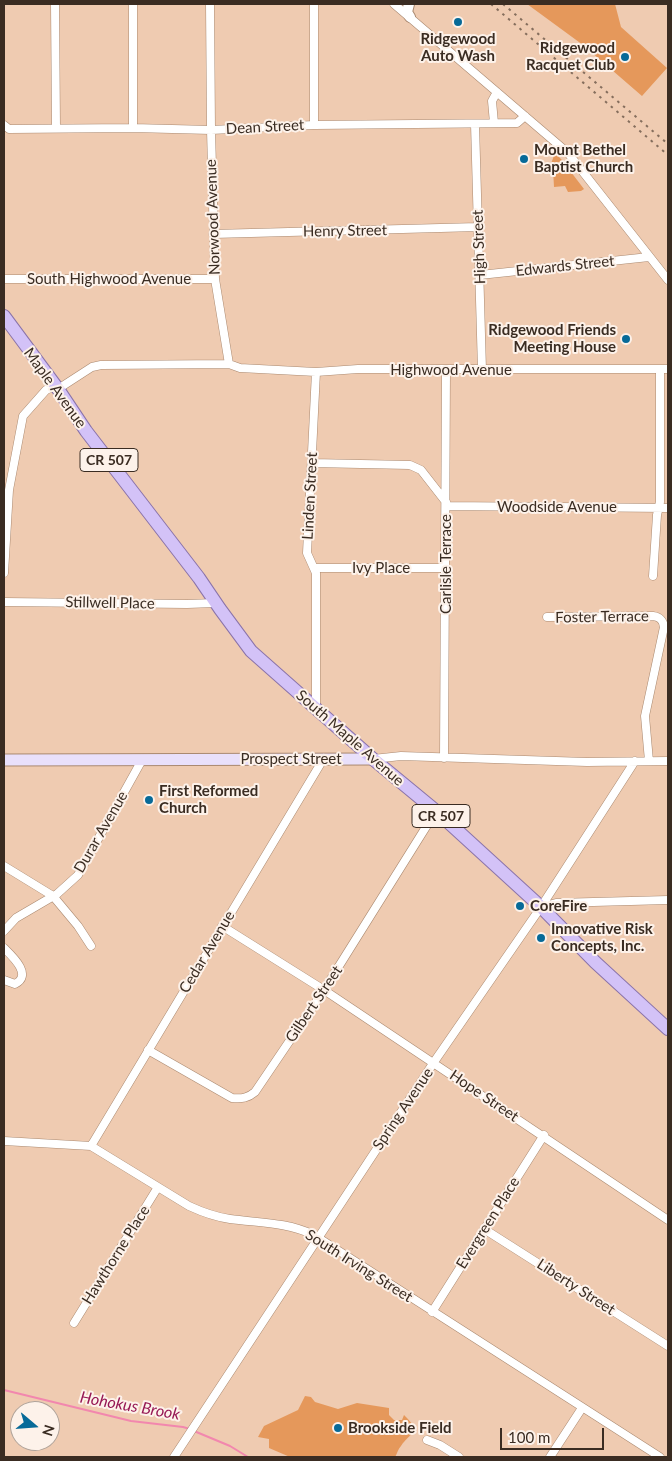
<!DOCTYPE html>
<html>
<head>
<meta charset="utf-8">
<style>
	body { margin:0 }
	#map { position:relative; width:672px; height:1461px; overflow:hidden; background:#efcbb1; font-family:Lato,sans-serif }
	canvas { display:block }
	.frame { position:absolute; inset:0; border:5px solid #3a2c22; pointer-events:none }
	.north { position:absolute; left:10px; top:1401px; width:50px; height:50px; box-sizing:border-box; background:#fdf2ea; border:1px solid #afa39a; border-radius:50%; rotate:108deg; font-size:14px; font-weight:700; line-height:20px; text-align:center; color:#3a2c22 }
	.north::after { content:''; display:block; margin:auto; width:18px; height:22px; background:#076a98; clip-path:polygon(50% 0,100% 100%,50% 72%,0 100%) }
	.scale { position:absolute; left:500px; top:1428px; width:104px; height:22px; box-sizing:border-box; border:2px solid #3a2c22; border-top:0; padding-left:6px; font-size:15px; line-height:18px; white-space:nowrap; color:#3a2c22; -webkit-text-stroke:4px #fdf2ea; paint-order:stroke }
</style>
</head>
<body>
<div id="map">
<canvas width="672" height="1461"></canvas>
<div class="frame"></div>
<div class="north">N</div>
<div class="scale">100 m</div>
</div>
<script>
const context = document.querySelector('canvas').getContext('2d');
context.lineJoin = 'round';
function fillPath(path, color) { context.fillStyle = color; context.fill(path, 'evenodd'); }
function trace(path, color, width, dash) { context.strokeStyle = color; context.lineWidth = width; context.lineCap = dash ? 'butt' : 'round'; context.setLineDash(dash || []); context.stroke(path); }
function drawText(font, color, halo, rows, align = 'center') {
  context.font = font + ' Lato,sans-serif'; context.lineWidth = 4; context.setLineDash([]); context.textBaseline = 'middle'; context.strokeStyle = halo; context.fillStyle = color; for (const [text, x, y, turn = 0] of rows) {
    context.save(); context.translate(x, y); context.rotate((+turn || 0) * Math.PI / 180); context.textAlign = isNaN(turn) ? turn : align; if (halo) context.strokeText(text, 0, 0); context.fillText(text, 0, 0); context.restore();
  }
}
fillPath(new Path2D(`
	M527,4H615L621,27L667,68L642,96L583,45Z
	M555,153L561,159L584,189L581,191L568,192L565,186L554,187L553,169H549Z
	M305,1396L311,1397L315,1402L338,1409L357,1403L389,1408V1415L394,1420H402L404,1415C423,1433 410,1432 401,1446C398,1449 397,1454 395,1457H290L269,1448V1439L258,1437L264,1426L298,1410Z`), '#e5985b');
trace(new Path2D(`
	M4,1390L131,1421L183,1427L190,1429
	M194,1431L230,1446L248,1457`), '#f287ae', 2);
const minor = new Path2D(`
	M55,4L56,128
	M133,4V128
	M210,4L211,130L215,279L229,364L240,368L316,372L358,369H668
	M394,4L568,153L668,280
	M494,123L492,101L497,92
	M475,124L482,370
	M4,125L9,129L133,128L211,130L314,125L517,123L525,116
	M314,125V4
	M213,234L478,227
	M480,275L649,257
	M4,279H215
	M316,372L307,553L316,573V707
	M58,389L92,367L101,365L229,364
	M312,463L410,465L421,470L446,502
	M446,506L668,508
	M315,568H446
	M4,573L9,490L23,416L46,390L55,386
	M653,576L657,515L660,502V369
	M4,602L187,604L215,603
	M547,617L653,616C660,617 663,620 664,627L645,716L649,761
	M444,758L446,370
	M373,759L401,756L587,762L668,761
	M4,866L53,896L78,926L91,946
	M541,907L556,903L668,900
	M222,926L324,990L668,1220
	M4,931L16,918L57,894L78,875L142,760
	M4,948C12,956 33,975 15,984L4,980
	M148,1050L232,1098C242,1099 248,1098 255,1092L324,990L436,811
	M4,1141L91,1146L189,1206C202,1212 216,1217 230,1219C260,1223 286,1222 314,1235L660,1457
	M91,1146L324,758
	M484,1229L668,1346
	M432,1312L544,1135
	M74,1323L158,1187
	M427,1440L440,1445L459,1457
	M174,1457L434,1062L541,907L635,761
	M550,1457L582,1408`);
const tertiary = new Path2D(`
	M409,4L407,12L410,17`);
const secondary = new Path2D(`
	M4,760L373,759`);
const primary = new Path2D(`
	M4,316L58,389L86,431L199,578L220,609L251,651L373,759L436,811L541,907L595,962L668,1029`);
trace(minor, '#aa8970', 9);
trace(tertiary, '#aa8970', 12);
trace(secondary, '#aa8970', 13);
trace(primary, '#8a73a9', 14);
trace(minor, '#fff', 8);
trace(tertiary, '#fff', 10);
trace(secondary, '#e9e0fb', 11);
trace(primary, '#d3c2f7', 12);
trace(new Path2D(`
	M491,4L668,155
	M503,4L668,144`), '#856e5d', 2, [2.5, 5]);
for (const [x, y, r, color] of [
	[458,22,5,"#076a98"],
	[625,57,5,"#076a98"],
	[524,159,5,"#076a98"],
	[626,339,5,"#076a98"],
	[149,800,5,"#076a98"],
	[520,906,5,"#076a98"],
	[541,938,5,"#076a98"],
	[338,1428,5,"#076a98"]
]) { const dot = new Path2D(); dot.arc(x, y, r, 0, 2 * Math.PI); context.fillStyle = color; context.fill(dot); trace(dot, '#fdf2ea', 2); }
for (const [x, y, w] of [
	[109,460,58],
	[441,816,58]
]) { const box = new Path2D(); box.roundRect(x - w / 2, y - 11.5, w, 23, 4); context.fillStyle = '#fdf2ea'; context.fill(box); trace(box, '#3a2c22', 1); }
drawText('bold 14px', '#3a2c22', null, [
	["CR 507",109,460],
	["CR 507",441,816]
]);
drawText('bold 15px', '#3a2c22', '#fdf2ea', [
	["Ridgewood",458,39,"center"],
	["Auto Wash",458,56,"center"],
	["Ridgewood",615,48,"right"],
	["Racquet Club",615,65,"right"],
	["Mount Bethel",534,150],
	["Baptist Church",534,167],
	["Ridgewood Friends",616,330,"right"],
	["Meeting House",616,347,"right"],
	["First Reformed",159,791],
	["Church",159,808],
	["CoreFire",530,906],
	["Innovative Risk",551,929],
	["Concepts, Inc.",551,946],
	["Brookside Field",348,1428]
], 'left');
drawText('15px', '#3a2c22', '#fdf2ea', [
	["Dean Street",265,127,-3],
	["Norwood Avenue",213,217,-92],
	["Henry Street",345,231,-1],
	["High Street",479,247,-92],
	["Edwards Street",565,266,-6],
	["South Highwood Avenue",109,279],
	["Highwood Avenue",451,370],
	["Maple Avenue",55,388,54],
	["Linden Street",310,496,-87],
	["Woodside Avenue",557,507],
	["Carlisle Terrace",446,564,-90],
	["Ivy Place",381,568],
	["Stillwell Place",110,603,1],
	["Foster Terrace",602,617,-1],
	["South Maple Avenue",350,738,41],
	["Prospect Street",291,759],
	["Durar Avenue",101,832,-60],
	["Cedar Avenue",207,952,-59],
	["Gilbert Street",314,1004,-56],
	["Hope Street",484,1096,34],
	["Spring Avenue",403,1109,-56],
	["Evergreen Place",488,1223,-58],
	["Hawthorne Place",116,1255,-58],
	["South Irving Street",359,1266,32],
	["Liberty Street",576,1287,33]
]);
drawText('italic 16px', '#961754', '#fdf2ea', [
	["Hohokus Brook",130,1406,10]
]);
</script>
</body>
</html>
